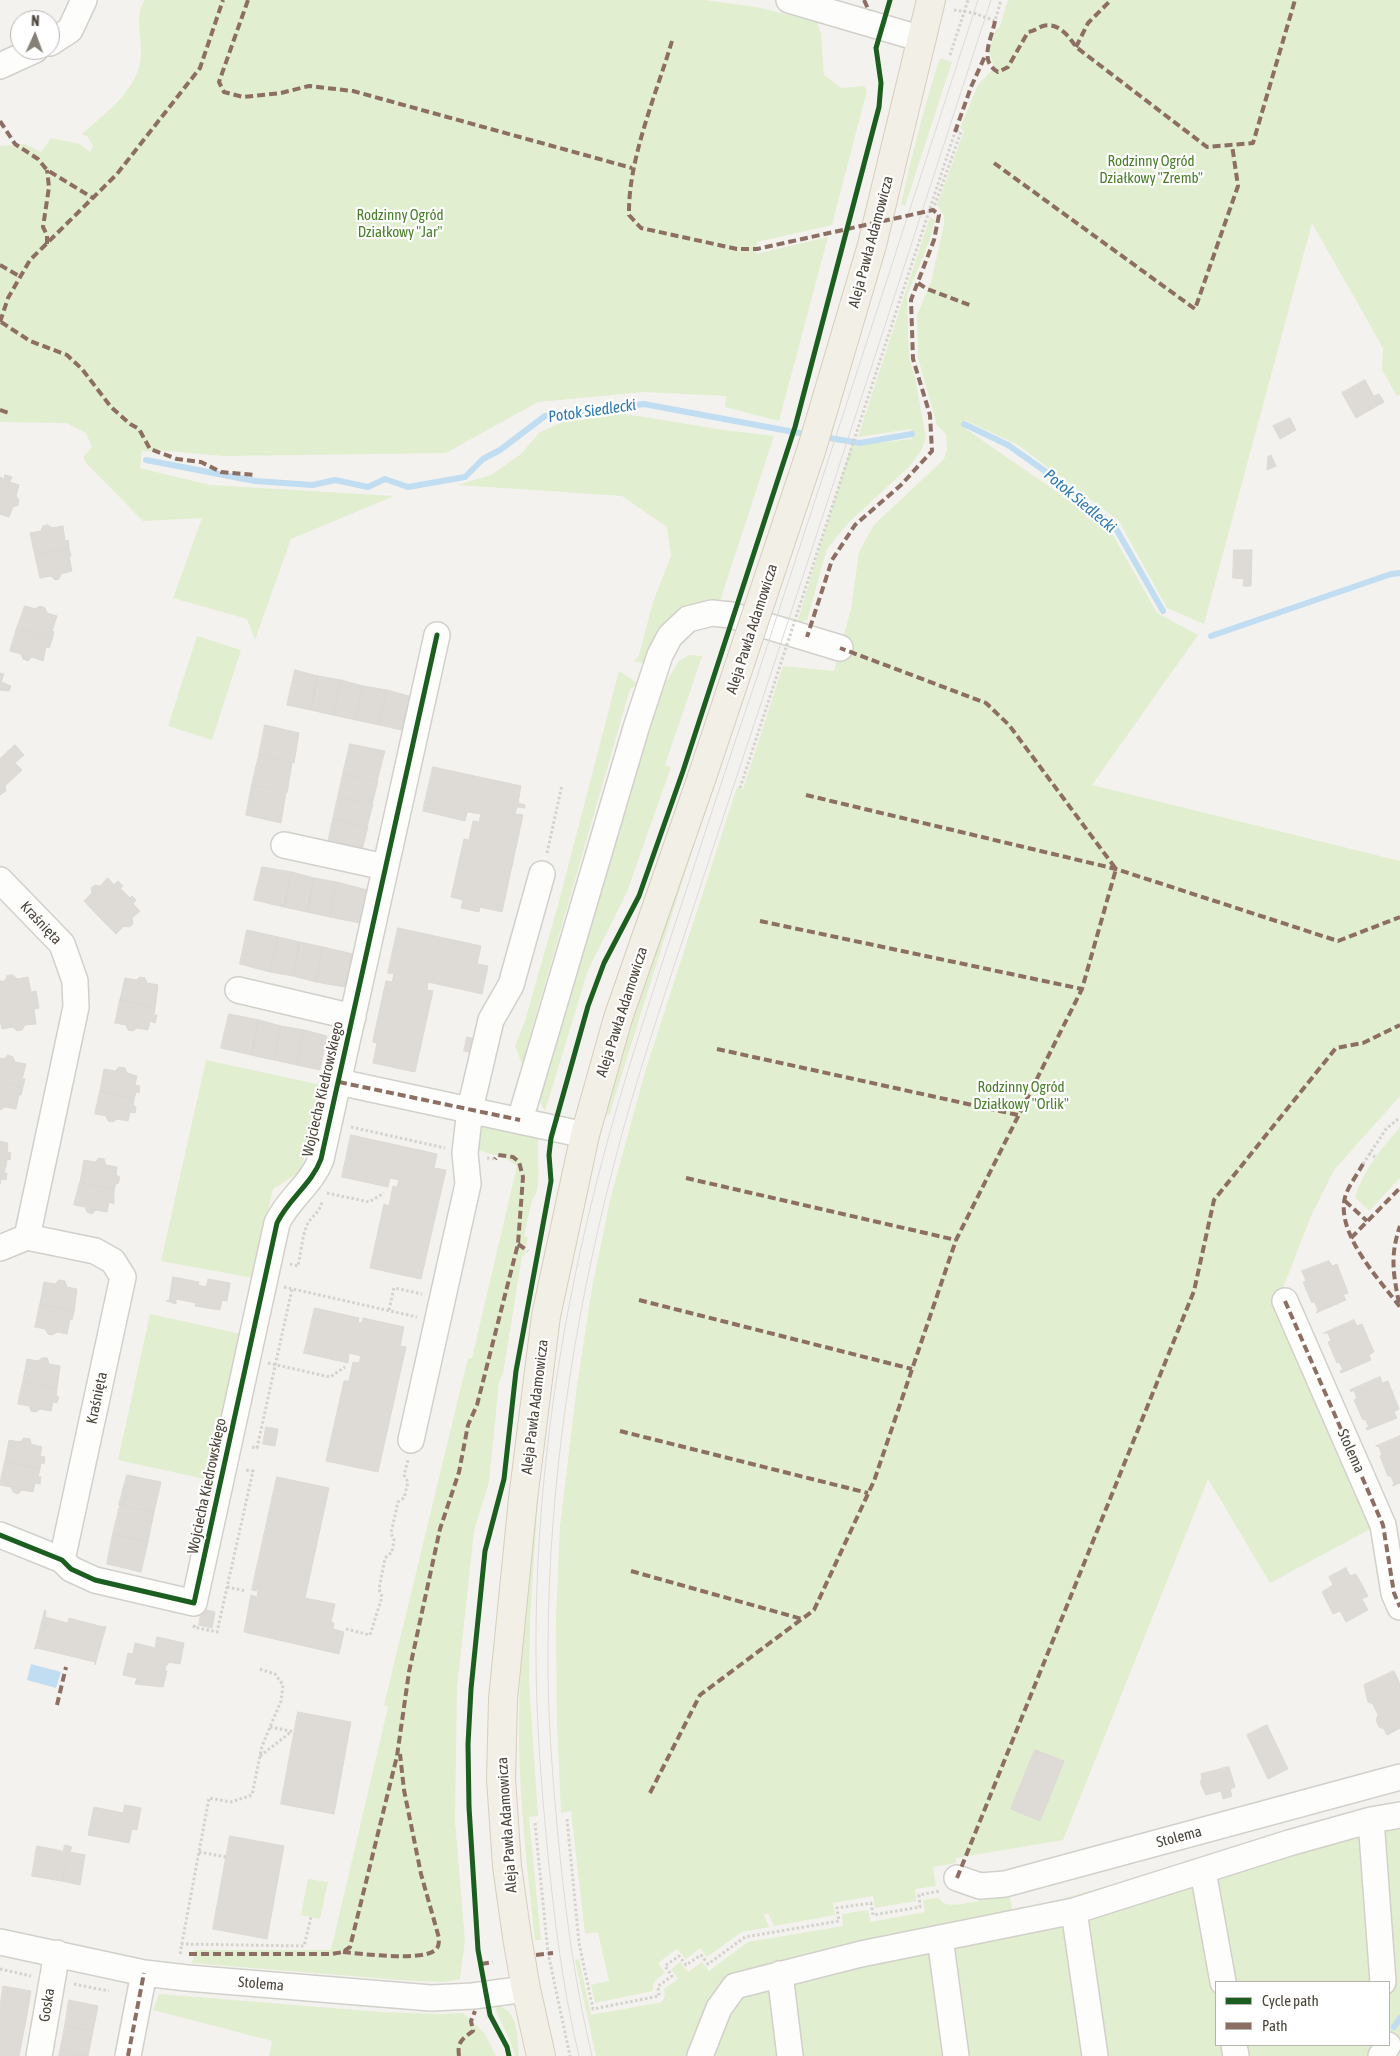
<!DOCTYPE html>
<html>
<head>
<meta charset="utf-8">
<style>
	body { margin:0 }
	#map { position:relative; width:1400px; height:2056px; overflow:hidden; background:#f4f2ee; font-family:"Asap Condensed",sans-serif }
	canvas { display:block }
	.legend { position:absolute; left:1215px; top:1981px; width:175px; height:65px; box-sizing:border-box; background:#fff; border:1px solid #b7b4b0; margin:0; padding:6px 9px; list-style:none; font-size:15px; color:#4b4439 }
	.legend li { display:flex; align-items:center; gap:10px; height:25px }
	.legend b { width:25px; border:1px solid #b7b4b0 }
	.north { position:absolute; left:10px; top:10px; width:50px; height:50px; box-sizing:border-box; background:#fff; border:1px solid #b7b4b0; border-radius:50%; rotate:2deg; font-size:14px; font-weight:700; line-height:20px; text-align:center; color:#4b4439 }
	.north::after { content:''; display:block; margin:auto; width:18px; height:22px; background:#868178; clip-path:polygon(50% 0,100% 100%,50% 72%,0 100%) }
</style>
</head>
<body>
<div id="map">
<canvas width="1400" height="2056"></canvas>
<ul class="legend">
<li><b style="height:6px;background:#1b5e20"></b>Cycle path</li>
<li><b style="height:6px;background:#8d6e63"></b>Path</li>
</ul>
<div class="north">N</div>
</div>
<script>
const context = document.querySelector('canvas').getContext('2d');
context.lineJoin = 'round';
function fillPath(path, color) { context.fillStyle = color; context.fill(path, 'evenodd'); }
function trace(path, color, width, dash) { context.strokeStyle = color; context.lineWidth = width; context.lineCap = dash ? 'butt' : 'round'; context.setLineDash(dash || []); context.stroke(path); }
function drawText(font, color, halo, rows, align = 'center') {
  context.font = font + ' "Asap Condensed",sans-serif'; context.lineWidth = 4.5; context.setLineDash([]); context.textBaseline = 'middle'; context.strokeStyle = halo; context.fillStyle = color; for (const [text, x, y, turn = 0] of rows) {
    context.save(); context.translate(x, y); context.rotate((+turn || 0) * Math.PI / 180); context.textAlign = isNaN(turn) ? turn : align; if (halo) context.strokeText(text, 0, 0); context.fillText(text, 0, 0); context.restore();
  }
}
fillPath(new Path2D(`
	M145,0H704L756,7L817,22L821,34L824,75L841,88L864,86L867,90L832,225L757,242L756,254L828,237L779,421L725,407L726,396L643,392L538,402L446,453L223,456L157,450L155,452L142,451L140,468L210,485L394,496L291,539L255,640L247,619L173,598L202,518L143,521L86,463L83,457L92,447L86,433L67,423L0,422V146L25,144L41,152L51,138L80,144L90,152L93,146L88,137L82,134C106,112 141,89 141,52C142,36 134,15 145,0Z
	M1008,0H1400V395L1397,396L1382,370L1383,348L1312,223L1204,624L1167,608L1119,521L1018,445L965,420L966,429L1109,528L1157,613L1198,635L1092,785L1400,861V1096L1334,1170L1311,1216L1274,1311L1374,1527L1270,1583L1208,1479L1063,1840L956,1858V1863L933,1867L936,1886L915,1889L916,1901L875,1908L873,1896L833,1903L835,1915L774,1926L768,1913L764,1915L769,1927L742,1932L707,1957L700,1948L686,1959L677,1949L658,1963L665,1973L656,1980L653,1985V1991L595,2003L591,1985L609,1981L598,1932L585,1934L571,1811L561,1813L557,1725L556,1619L560,1526L577,1386L592,1288L610,1200L645,1072L737,787L743,789L783,666L834,671L851,609L859,552L874,525L944,459L947,449L946,434L937,425L918,358L917,315L931,282L944,225V215L937,205L964,131L960,128L978,85L994,68L989,50L997,28L999,29Z
	M940,58L952,62L905,206L901,204C912,155 924,106 940,58Z
	M930,217L935,220L930,239L907,296L909,358L915,377L926,438L921,451L909,467L849,522L827,549L807,620L797,623L851,446L912,439L911,429L858,437Z
	M625,414L724,430L774,436L719,604L649,661L642,663L634,661L639,655L653,602L671,556L667,527L622,496L458,485L491,475L521,454L540,432L563,422Z
	M197,636L241,650L212,740L168,726Z
	M689,655L702,656L665,765L671,767L627,892L588,970L545,1111L540,1102L547,1051L653,704L679,661Z
	M619,671L639,684L630,689L526,1050L529,1063L526,1074L515,1046L525,1021L558,905Z
	M702,819L609,1115L604,1114L624,1041Z
	M206,1060L321,1085L301,1171L273,1189L253,1278L161,1261Z
	M482,1125L539,1137C535,1155 544,1187 532,1200L524,1236L528,1237L525,1255L522,1256L503,1374L499,1382L489,1482L474,1531L457,1688L455,1821L465,1941L460,1979L445,1982L413,1981L192,1963L195,1950H331L388,1707L384,1705L468,1358H472L517,1166L499,1154L498,1156L473,1149L476,1129Z
	M1400,1127V1178L1369,1211L1355,1197C1364,1169 1381,1149 1400,1127Z
	M150,1314L241,1334L209,1480L118,1460Z
	M535,1499H538L530,1618L529,1682L538,1816L529,1817L541,1940H535C527,1866 518,1792 519,1718C520,1644 527,1572 535,1499Z
	M1400,1801V2056H596L575,1960L579,1959L591,2015L662,2002L665,1996L664,1989L678,1979L671,1969L680,1962L688,1972L702,1962L709,1971L748,1942L843,1926L842,1914L868,1910L871,1922L925,1912L923,1900L938,1898C940,1899 942,1902 944,1903C955,1909 997,1896 1009,1892L1013,1913ZM1216,1982H1389V2045H1216Z
	M308,1879L328,1882L320,1919L301,1915Z
	M159,1994L381,2012L440,2014L463,2013L485,2034L496,2056H269L272,2041L153,2010Z
	M495,2006C519,2007 517,2037 519,2056H515C511,2038 500,2023 495,2006Z`), '#e1eecf');
fillPath(new Path2D(`
	M31,1664L61,1672L56,1688L27,1680Z`), '#c0ddf1');
trace(new Path2D(`
	M964,424L1008,445L1066,486L1115,527L1163,611
	M823,437L860,443L912,434
	M146,460L255,481L313,485L335,480L368,487L385,479L408,487L465,477L483,459L500,450L545,416L644,404L810,435
	M1211,636L1391,574L1400,573
	M1394,2027L1400,2018`), '#c0ddf1', 6);
const building = new Path2D(`
	M1365,380L1372,393L1374,396L1379,394L1384,402L1356,418L1342,393Z
	M1290,418L1296,430L1280,439L1273,426Z
	M1271,455L1276,466L1267,470L1268,457Z
	M5,475L12,477L10,482L19,485L16,496L19,500L18,505L13,507L9,517L0,514V477L4,479Z
	M48,525L52,528L63,526L65,541L68,540L69,548L35,556L30,533L41,531L43,526Z
	M69,548L71,556H69L72,571L61,574L59,579L55,580L51,576L40,578L35,556Z
	M1234,550H1252L1251,586H1243L1244,579L1233,578Z
	M25,606L35,609L40,606L45,608L47,613L57,616L52,631L54,632L52,640L17,628Z
	M17,628L52,640L49,648L46,647L43,661L32,657L28,661L23,659L21,654L10,651Z
	M295,670L318,676L311,710L287,705Z
	M0,673L4,674L1,682L11,686L9,691L0,690Z
	M318,676L341,680L333,715L311,710Z
	M341,680L363,686L356,720L333,715Z
	M363,686L387,690L379,725L356,720Z
	M387,690L409,696L402,730L379,725Z
	M265,725L299,733L294,763L259,755Z
	M350,744L385,751L377,781L343,774Z
	M15,745L24,755L15,763L22,770L5,786L6,791L0,795V759Z
	M259,755L292,763L287,793L252,785Z
	M433,767L521,786L518,803L525,805V808L517,807L515,814L523,815L502,912L480,907L479,912L461,908L463,900L451,897L464,839L469,840L473,821L479,822L481,814L467,812L465,821L423,811Z
	M343,774L378,781L372,804L338,797Z
	M252,785L286,792L281,823L246,815Z
	M338,797L373,804L367,827L333,819Z
	M333,819L368,827L362,850L328,843Z
	M262,867L292,872L284,907L254,900Z
	M292,872L314,878L307,912L284,907Z
	M108,878L114,885L118,881L123,886L120,888L125,893L100,918L84,901L92,893L91,888L95,885L100,886Z
	M314,878L337,882L330,917L307,912Z
	M337,882L367,890L360,923L330,917Z
	M125,893L130,898L132,896L136,900L133,904L140,911L132,918L133,924L129,927L124,926L116,934L100,918Z
	M398,928L481,946L477,964L488,966L482,994L428,982L427,990L433,991L415,1072L373,1063L377,1043L373,1042V1040L386,981L392,982L394,974L388,973Z
	M247,930L278,937L270,972L240,964Z
	M278,937L300,942L293,976L270,972Z
	M300,942L323,947L316,982L293,976Z
	M323,947L353,954L345,987L316,982Z
	M13,975L17,979L28,977L31,992L36,991L39,1008L34,1009L36,1024L25,1025L22,1030L17,1031L13,1027L2,1029L0,1019V981H5L7,976Z
	M140,977L145,978L147,983L158,985L155,1008L120,1000L125,978L136,980Z
	M120,1000L155,1008L154,1015H157L155,1023L150,1021L148,1030L137,1028L133,1031L128,1030L126,1025L115,1023Z
	M229,1014L259,1020L251,1055L221,1048Z
	M259,1020L281,1026L274,1060L251,1055Z
	M281,1026L304,1030L297,1065L274,1060Z
	M304,1030L327,1036L320,1070L297,1065Z
	M467,1037L476,1039L473,1053L464,1051Z
	M8,1055L13,1057L15,1062L26,1064L22,1079H25L23,1087L0,1082V1058L4,1059Z
	M119,1067L125,1068L127,1073L137,1076L135,1085L140,1086L139,1093L136,1092L134,1099L100,1091L104,1069L115,1071Z
	M0,1082L23,1087L21,1095H19L16,1109L5,1107L0,1110Z
	M100,1091L134,1099L133,1106L136,1107L135,1113L130,1112L128,1121L117,1119L113,1122L108,1121L106,1116L95,1114Z
	M351,1135L437,1154L434,1168L446,1170L421,1279L370,1268L384,1204L389,1206L393,1186L397,1187L399,1180L390,1178L388,1187L342,1177Z
	M0,1141L8,1143L7,1152L11,1153L10,1160L7,1159L6,1166L0,1165Z
	M99,1158L104,1159L106,1165L117,1167L116,1175L120,1177L118,1184L116,1183L114,1190L80,1182L84,1160L95,1162Z
	M0,1165L6,1166L4,1173H7L6,1180L1,1179L0,1184Z
	M80,1182L114,1190V1204L109,1202L107,1212L96,1210L92,1214L87,1212L85,1207L74,1205Z
	M1329,1261L1332,1266L1337,1264L1348,1293L1343,1295L1346,1300L1316,1313L1318,1310L1314,1301L1312,1303L1303,1282L1306,1281L1302,1271Z
	M173,1277L199,1282L198,1285L206,1287L208,1279L230,1283L227,1301L222,1300L220,1310L195,1306L196,1303L176,1299V1304L166,1301L169,1300Z
	M59,1280L65,1281L67,1287L77,1289L74,1312L40,1304L44,1282L55,1284Z
	M40,1304L74,1312L72,1320L70,1319L67,1334L57,1332L52,1335L48,1334L45,1329L35,1327Z
	M315,1308L359,1318L358,1322L362,1323L363,1318L404,1327L400,1346L406,1347L378,1472L326,1461L344,1381H349L353,1362L359,1363L361,1356L349,1353L348,1363L304,1353Z
	M1354,1320L1357,1326L1362,1324L1374,1352L1369,1355L1371,1360L1341,1373L1340,1371L1343,1370L1339,1362L1337,1363L1328,1342L1331,1341L1328,1333H1324Z
	M42,1358H47L49,1364L60,1366L57,1389L23,1381L27,1359L38,1361Z
	M1380,1377L1382,1383L1388,1381L1399,1409L1394,1412L1397,1418L1367,1430L1366,1428L1369,1427L1365,1419L1363,1420L1354,1400L1357,1399L1354,1390L1351,1392L1350,1390Z
	M23,1381L57,1389L56,1396L59,1397L57,1403L53,1402L51,1411L40,1409L36,1412L31,1411L29,1406L18,1404Z
	M266,1427L278,1429L275,1446L263,1444Z
	M1400,1436V1483L1392,1486L1394,1484L1391,1476H1388L1380,1456L1382,1455L1379,1447L1376,1446Z
	M24,1438L30,1439L31,1444L42,1447L40,1456L45,1457L44,1464L41,1463L40,1469L5,1461L9,1440L20,1442Z
	M5,1461L40,1469L38,1477H41L40,1484L35,1483L33,1492L22,1490L18,1494L13,1492L11,1487L0,1485Z
	M127,1475L161,1482L154,1512L119,1505Z
	M277,1477L329,1488L305,1598L335,1604L331,1622L334,1623L333,1629L344,1632L339,1654L244,1632L251,1595L257,1597L258,1591L252,1590Z
	M120,1505L154,1512L148,1542L113,1534Z
	M113,1534L148,1542L141,1572L107,1564Z
	M1346,1568L1350,1576L1356,1574L1368,1596L1362,1599L1368,1610L1346,1622L1340,1611L1333,1614L1322,1592L1333,1585L1329,1577Z
	M202,1609L215,1612L212,1628L199,1625Z
	M45,1610L46,1611L45,1617L68,1623L69,1618L103,1627L106,1626L95,1665V1662L37,1648L35,1649Z
	M157,1637L184,1643L180,1664L168,1662V1665H166L165,1670L167,1671L163,1687L135,1684L137,1678L123,1675L128,1653L133,1654L135,1643L155,1648Z
	M1394,1671L1400,1684V1728L1387,1735L1384,1729L1379,1727L1376,1720L1378,1715L1373,1704L1368,1702L1364,1685Z
	M298,1712L351,1722L334,1814L281,1804Z
	M1267,1725L1288,1769L1268,1779L1247,1735Z
	M1035,1750L1064,1761L1040,1821L1011,1809Z
	M1229,1767L1235,1787L1230,1789L1232,1796L1223,1799L1221,1791L1206,1795L1200,1782L1202,1779L1201,1774Z
	M125,1805L141,1808L137,1830L132,1829L129,1843L88,1835L94,1807L123,1813Z
	M230,1836L284,1846L267,1939L213,1929Z
	M65,1845L72,1847L70,1852L85,1855L80,1885L62,1881L65,1867L60,1866Z
	M37,1846L62,1851L60,1866L65,1867L62,1881L32,1876Z
	M3,1986L31,1991L27,2015L0,2010Z
	M69,2000L98,2006L93,2031L65,2026Z
	M0,2010L27,2015L22,2040L0,2035Z
	M65,2026L93,2031L88,2056L60,2051Z
	M0,2035L22,2040L19,2056H0Z
	M60,2051L87,2056H59Z`);
fillPath(building, '#dedbd6');
trace(building, '#dcd9d4', 1);
const minor = new Path2D(`
	M789,0L922,39
	M50,43L70,30L84,0
	M0,66L35,50
	M284,845L385,867
	M0,880L62,944L75,981L76,1007L27,1237
	M238,990L353,1017
	M339,1082L585,1135
	M520,1120L636,728L660,655L670,636L688,619L712,613L731,615L840,648
	M0,1248L27,1237L95,1251L113,1261L123,1277L62,1560
	M1285,1301L1383,1525L1394,1593L1400,1607
	M411,1440L468,1184L465,1153L470,1109L491,1020L511,985L542,874
	M0,1535L62,1560L71,1569L95,1580L194,1603L277,1223C288,1199 312,1184 321,1159L437,635
	M1203,1871L1223,1982
	M957,1878L980,1886L1005,1884L1400,1777
	M1074,1911L1095,2056
	M940,1938L956,2056
	M0,1942L144,1973L187,1978L431,1998L473,1996L526,1989
	M780,1974L790,2056
	M1383,1982L1371,1820L1400,1815
	M1234,2045L1236,2056
	M39,2056L57,1953
	M128,2056L144,1973
	M700,2056L719,2008L735,1986L861,1954L1074,1911L1289,1843L1371,1820
	M1381,2056L1388,2045`);
const major = new Path2D(`
	M872,245L931,0
	M541,2056L526,1989L517,1937L507,1866L501,1779L503,1699L523,1499L546,1316L585,1135L618,1018L702,777`);
trace(minor, '#d2d0cb', 28);
trace(major, '#d6cebb', 30);
trace(new Path2D(`
	M954,10L974,13L995,21L1001,0
	M950,55L968,0
	M933,210L961,132L956,130
	M547,853L562,785
	M351,1127L445,1148
	M1369,1153L1375,1157
	M487,1158L495,1159
	M1363,1164L1386,1129L1398,1119
	M327,1193L369,1202L384,1193
	M290,1264L298,1266C301,1253 302,1237 307,1225C312,1215 320,1213 322,1201
	M284,1287L417,1317
	M389,1310L394,1288L422,1294
	M268,1363L330,1377L345,1367
	M252,1447L257,1448L292,1289
	M227,1587L246,1591
	M195,1625L194,1627L217,1632L253,1471L246,1470
	M346,1629L370,1635L382,1597L379,1589L385,1558L392,1552L394,1540L391,1533L398,1502L404,1498L408,1482L404,1475L408,1460
	M270,1727L294,1732
	M260,1756L291,1732
	M567,1819L579,1943L593,2009L659,1996L658,1986L672,1976L665,1966L679,1956L686,1965L701,1955L708,1964L745,1937L839,1921L837,1908L871,1903L873,1915L920,1907L919,1895L940,1891
	M535,1823L548,1953L570,2056
	M199,1852L226,1857
	M181,1944L304,1946L311,1917
	M180,1954L209,1798L231,1802L252,1795L262,1746L281,1701L283,1685L275,1674L259,1669
	M0,1969L31,1976
	M74,1984L109,1991`), '#d3d2cc', 3, [2.5, 2.5]);
trace(minor, '#fdfdfc', 25);
trace(major, '#f2efe6', 28);
trace(new Path2D(`
	M579,2056C562,1986 554,1916 547,1845C541,1781 536,1718 536,1653C535,1504 555,1354 590,1209C612,1116 642,1025 672,933C700,849 727,764 756,680C831,453 904,227 978,0
	M592,2056C576,1988 567,1925 560,1856C553,1785 547,1714 548,1643C549,1483 573,1323 613,1168C633,1089 659,1011 685,933C714,845 743,758 772,670C846,447 918,223 991,0`), '#dbdbda', 1);
const majorBridge = new Path2D(`
	M702,777L812,448L872,245`);
trace(majorBridge, '#d6cebb', 30, []);
trace(new Path2D(`
	M740,788L955,132`), '#d3d2cc', 3, [2.5, 2.5]);
trace(majorBridge, '#f2efe6', 28);
trace(new Path2D(`
	M248,0L219,82L224,92L243,97L281,93L309,86L353,91L632,168
	M864,0L869,11
	M995,21C992,38 978,61 998,72L1008,67L1028,32C1035,31 1037,28 1043,26C1058,22 1069,36 1076,47L1207,147L1253,143L1295,0
	M672,41C656,95 628,159 629,215L641,228L737,249H757L933,210L939,215L934,240L911,300L913,359L930,415L932,451L901,485L855,525L832,560L807,637
	M1076,47L1088,23L1111,0
	M0,121L15,144L38,159L47,170L93,198
	M955,132L971,87L986,54
	M994,163L1195,309L1238,186L1232,145
	M47,244V235L43,227L49,187L47,170
	M0,265L21,277
	M918,283L927,289L972,306
	M0,322L8,298L30,260L117,174L200,68L223,0
	M1,322L30,341L67,355L82,369L111,407L130,424L139,429L150,449L177,459L201,462L221,472L256,475
	M0,410L9,413
	M806,795L1116,869L1338,941L1400,917
	M760,921L1082,989
	M717,1049L1018,1115
	M339,1082L520,1120
	M1363,1164C1358,1173 1350,1184 1346,1194C1333,1231 1379,1279 1400,1307
	M686,1178L956,1240
	M1345,1201L1367,1221
	M1351,1238L1400,1188
	M518,1244L528,1251
	M639,1300L912,1369
	M1285,1301L1383,1525L1394,1593L1400,1607
	M1399,1303C1393,1273 1390,1255 1400,1226
	M620,1431L868,1493
	M631,1571L802,1619
	M57,1705L66,1667
	M650,1793L700,1695L814,1610L874,1481L956,1240L1082,989L1116,869L1009,725L986,703L840,648
	M957,1878L1194,1291L1214,1200L1336,1048L1363,1043L1400,1025
	M343,1952C362,1954 420,1961 434,1951C439,1948 439,1943 439,1938L421,1874L404,1790L400,1754
	M189,1954H332L343,1952L350,1947L397,1756L409,1672L440,1529L459,1472L468,1425L477,1405L518,1244L523,1177L519,1162L513,1157L498,1155L495,1159
	M536,1955L553,1953
	M481,1964L493,1962
	M128,2056L144,1973
	M459,2056C457,2042 462,2039 473,2031L471,2021L475,2011`), '#8d6e63', 4, [8, 4]);
trace(new Path2D(`
	M0,1535L62,1560L71,1569L95,1580L194,1603L277,1223C288,1199 312,1184 321,1159L437,635
	M509,2056L507,2047L490,2015L478,1950L469,1807L468,1744L471,1689L485,1551L504,1479L516,1371L551,1181L549,1155L551,1138L588,1006L604,963L639,896L683,771L795,427L879,107L881,83L876,48L890,0`), '#1b5e20', 5);
drawText('15px', '#4a7f2a', '#fff', [
	["Rodzinny Ogród",1151,161],
	["Działkowy \"Zremb\"",1151,178],
	["Rodzinny Ogród",400,215],
	["Działkowy \"Jar\"",400,232],
	["Rodzinny Ogród",1021,1087],
	["Działkowy \"Orlik\"",1021,1104]
]);
drawText('15px', '#4b4439', '#fff', [
	["Aleja Pawła Adamowicza",871,242,-75],
	["Aleja Pawła Adamowicza",752,629,-72],
	["Kraśnięta",41,923,47],
	["Aleja Pawła Adamowicza",622,1012,-72],
	["Wojciecha Kiedrowskiego",323,1089,-77],
	["Kraśnięta",97,1398,-78],
	["Aleja Pawła Adamowicza",535,1407,-83],
	["Stolema",1351,1451,66],
	["Wojciecha Kiedrowskiego",207,1486,-78],
	["Aleja Pawła Adamowicza",507,1825,-94],
	["Stolema",1179,1837,-15],
	["Stolema",261,1984,5],
	["Goska",47,2005,-81]
]);
drawText('italic 16px', '#2e7ab2', '#fff', [
	["Potok Siedlecki",592,411,-8],
	["Potok Siedlecki",1080,501,40]
]);
</script>
</body>
</html>
